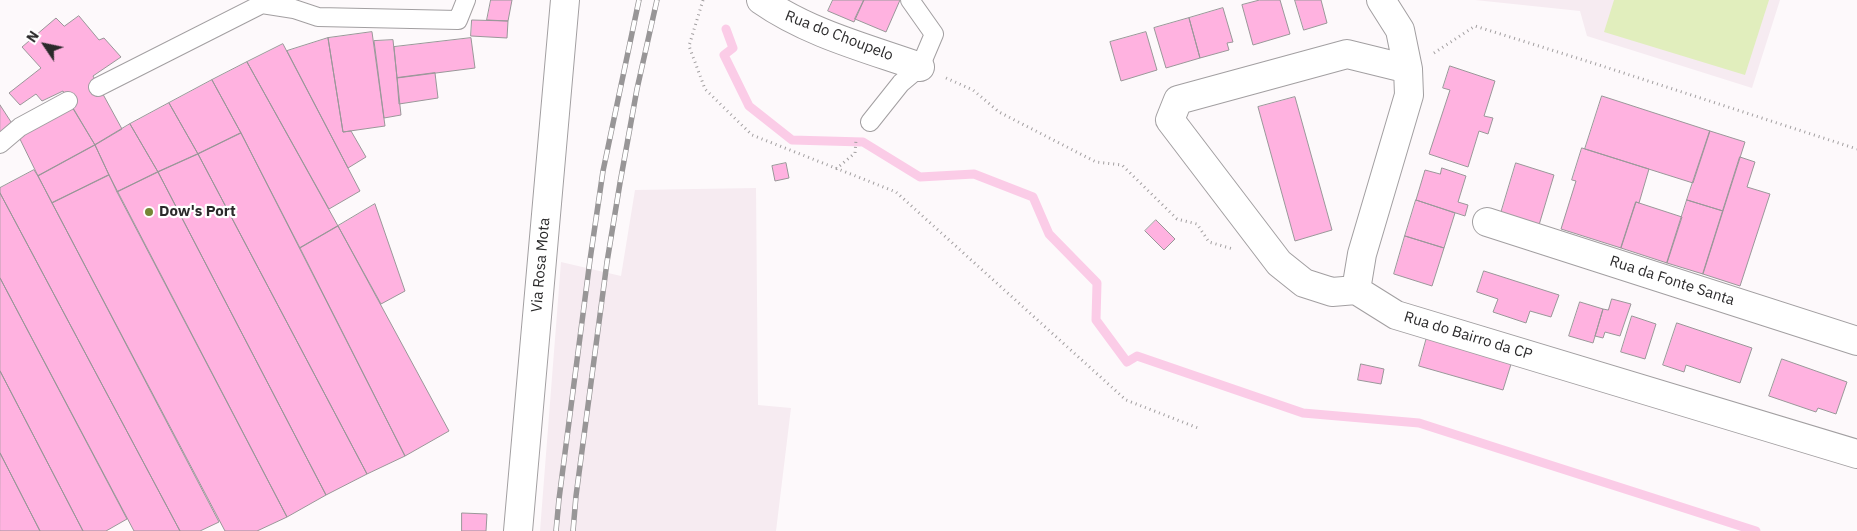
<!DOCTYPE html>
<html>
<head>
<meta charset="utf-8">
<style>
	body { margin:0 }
	#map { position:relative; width:1857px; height:531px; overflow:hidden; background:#fdf9fb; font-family:"IBM Plex Sans",sans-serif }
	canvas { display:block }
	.north { position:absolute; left:20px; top:20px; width:50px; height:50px; -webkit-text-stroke:4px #fff; paint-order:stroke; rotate:304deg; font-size:14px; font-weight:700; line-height:20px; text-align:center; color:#2b2a2b }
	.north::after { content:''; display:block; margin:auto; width:18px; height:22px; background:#2b2a2b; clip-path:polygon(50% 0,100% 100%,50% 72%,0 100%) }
</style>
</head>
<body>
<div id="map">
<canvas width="1857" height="531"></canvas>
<div class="north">N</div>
</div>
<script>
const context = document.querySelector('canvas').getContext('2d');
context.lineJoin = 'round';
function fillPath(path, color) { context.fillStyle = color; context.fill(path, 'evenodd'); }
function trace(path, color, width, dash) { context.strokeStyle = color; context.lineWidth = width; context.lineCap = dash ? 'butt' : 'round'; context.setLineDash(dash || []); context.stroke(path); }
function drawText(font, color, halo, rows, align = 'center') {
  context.font = font + ' "IBM Plex Sans",sans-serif'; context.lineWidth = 4.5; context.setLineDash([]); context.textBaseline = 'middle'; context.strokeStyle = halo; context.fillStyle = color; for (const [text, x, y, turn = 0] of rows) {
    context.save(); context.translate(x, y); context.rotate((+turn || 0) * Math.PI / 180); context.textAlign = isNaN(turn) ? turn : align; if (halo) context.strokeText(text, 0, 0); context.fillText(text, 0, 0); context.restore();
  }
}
fillPath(new Path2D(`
	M1475,0H1780L1752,88L1587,36L1580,11Z
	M756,188L758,405L791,408L776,531H540L561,262L621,276L635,190Z`), '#f6ebf1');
fillPath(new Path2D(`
	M1614,0H1769L1745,75L1604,32Z`), '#e1eebd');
trace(new Path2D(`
	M726,29L733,48L724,55L749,106L792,140L863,142L920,177L974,174L1033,197L1049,234L1097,283L1096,320L1127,362L1137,356L1303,413L1419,423L1756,531`), '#fbcce7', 9);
const building = new Path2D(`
	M491,0H512L508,21L487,20Z
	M833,0H864L854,22L828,11Z
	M864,0H900L886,32L855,19Z
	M1260,0H1280L1290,34L1253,45L1242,5Z
	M1295,0H1321L1327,23L1304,30Z
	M1223,8L1233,42L1227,43L1229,50L1200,58L1189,18Z
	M79,16L99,40L104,38L121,57L93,76L122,129L95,145L63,91L42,101L36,94L20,105L9,93L41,68L22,47L56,18L64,26Z
	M1189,18L1200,58L1166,68L1154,28Z
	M472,20L508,21L507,38L471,36Z
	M372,32L385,126L343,132L328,38Z
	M1146,32L1157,70L1121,81L1110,42Z
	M328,38L343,132L351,131L366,157L348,168L287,51Z
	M471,38L475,68L397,78L394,47Z
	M393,40L401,115L384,118L374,41Z
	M283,44L360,191L329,209L247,62Z
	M247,62L338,226L300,248L241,133L212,80Z
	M1450,66L1495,81L1484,116L1493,118L1488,134L1479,131L1468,167L1429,154L1450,90L1443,88Z
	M435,73L438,98L399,104L397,78Z
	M212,80L241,133L198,154L169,103Z
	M1602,96L1710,131L1693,183L1585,149Z
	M1295,97L1332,230L1295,241L1258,107Z
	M169,103L198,154L158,172L130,124Z
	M0,105L13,125L0,136Z
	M72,107L95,145L38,176L18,135Z
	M130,124L158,172L117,192L95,145Z
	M1710,131L1745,142L1723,211L1687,200Z
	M241,133L405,456L367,474L198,154Z
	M95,145L109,175L52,203L38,176Z
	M1582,148L1649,169L1639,203L1636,202L1621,248L1561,229L1576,181L1572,180Z
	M198,154L367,474L326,495L158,172Z
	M1740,157L1755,162L1747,187L1770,194L1740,286L1703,274Z
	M786,163L789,178L775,181L772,166Z
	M1516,163L1554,175L1539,225L1501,213Z
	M1442,168L1466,176L1458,202L1468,205L1465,216L1416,200L1425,170L1440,174Z
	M34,170L38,176L219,522L200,531H180L0,193V188Z
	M158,172L326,495L287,517L117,192Z
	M109,175L287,517L257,531H225L52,203Z
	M0,193L180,531H134L0,278Z
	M1416,200L1455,213L1444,248L1405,236Z
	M1687,200L1723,211L1703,274L1667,263Z
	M1636,202L1682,217L1667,263L1621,248Z
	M375,204L405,291L381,304L338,226Z
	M1156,220L1175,239L1164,250L1145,231Z
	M338,226L449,431L405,456L300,248Z
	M1405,236L1444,248L1432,286L1394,274Z
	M1484,271L1559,295L1551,317L1530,311L1526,323L1493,312L1498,299L1477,292Z
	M0,278L127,519L106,531H83L0,371Z
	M1612,299L1631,304L1620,336L1605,332L1603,338L1595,336L1603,309L1608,310Z
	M1580,302L1603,309L1593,343L1569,336Z
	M1632,316L1656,324L1645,359L1621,352Z
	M1677,323L1752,348L1740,383L1686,365L1684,372L1663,365Z
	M1427,337L1512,361L1503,390L1419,366Z
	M1782,359L1847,382L1836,414L1818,408L1816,412L1769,396Z
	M1361,364L1384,369L1381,384L1358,380Z
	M0,371L83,531H40L0,453Z
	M0,453L40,531H0Z
	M462,513L487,514L486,531H462Z`);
fillPath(building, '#ffb2e0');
trace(building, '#9a9799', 1);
const lane = new Path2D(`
	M98,87L262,4L294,9L318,17L458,20L466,0
	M870,122L901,83L920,67L934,34L910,0
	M0,144L20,127L68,101`);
const street = new Path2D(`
	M761,0C808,33 866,48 920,67
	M1408,69L1347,54L1178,100L1170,120L1279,263L1304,283L1332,292L1356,290L1396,315L1857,454
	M1487,222L1857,341
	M1356,290L1362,254L1409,95L1408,69L1400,30L1381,0`);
const secondary = new Path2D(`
	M518,531L565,0`);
trace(lane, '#a29fa1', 20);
trace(street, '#a29fa1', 30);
trace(secondary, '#a29fa1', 30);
trace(new Path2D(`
	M703,0L689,46L705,89L752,135L896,192L1126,400L1198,428
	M1434,53L1475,26L1596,64L1857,149
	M946,78L973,90L999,112L1096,162L1122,165L1177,219L1197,224L1209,242L1233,249
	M836,169L855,153L856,140`), '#a29fa0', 3, [1, 4]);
trace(lane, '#fff', 18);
trace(street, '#fff', 28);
trace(secondary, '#fff', 28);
const rail = new Path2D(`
	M556,531L559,499L590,260L603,171L639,0
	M573,531L576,496L607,262L620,183L637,89L657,0`);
trace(rail, '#989697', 5.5);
trace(rail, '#fff', 4, [11]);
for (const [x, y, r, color] of [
	[149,212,5,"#758636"]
]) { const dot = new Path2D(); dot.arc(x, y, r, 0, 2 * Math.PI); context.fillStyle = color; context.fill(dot); trace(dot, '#fff', 2); }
drawText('15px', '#2b2a2b', '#fff', [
	["Rua do Choupelo",839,36,21],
	["Via Rosa Mota",541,265,-85],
	["Rua da Fonte Santa",1672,281,18],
	["Rua do Bairro da CP",1468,336,17]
]);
drawText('bold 15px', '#2b2a2b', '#fff', [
	["Dow's Port",159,212]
], 'left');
</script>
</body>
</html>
